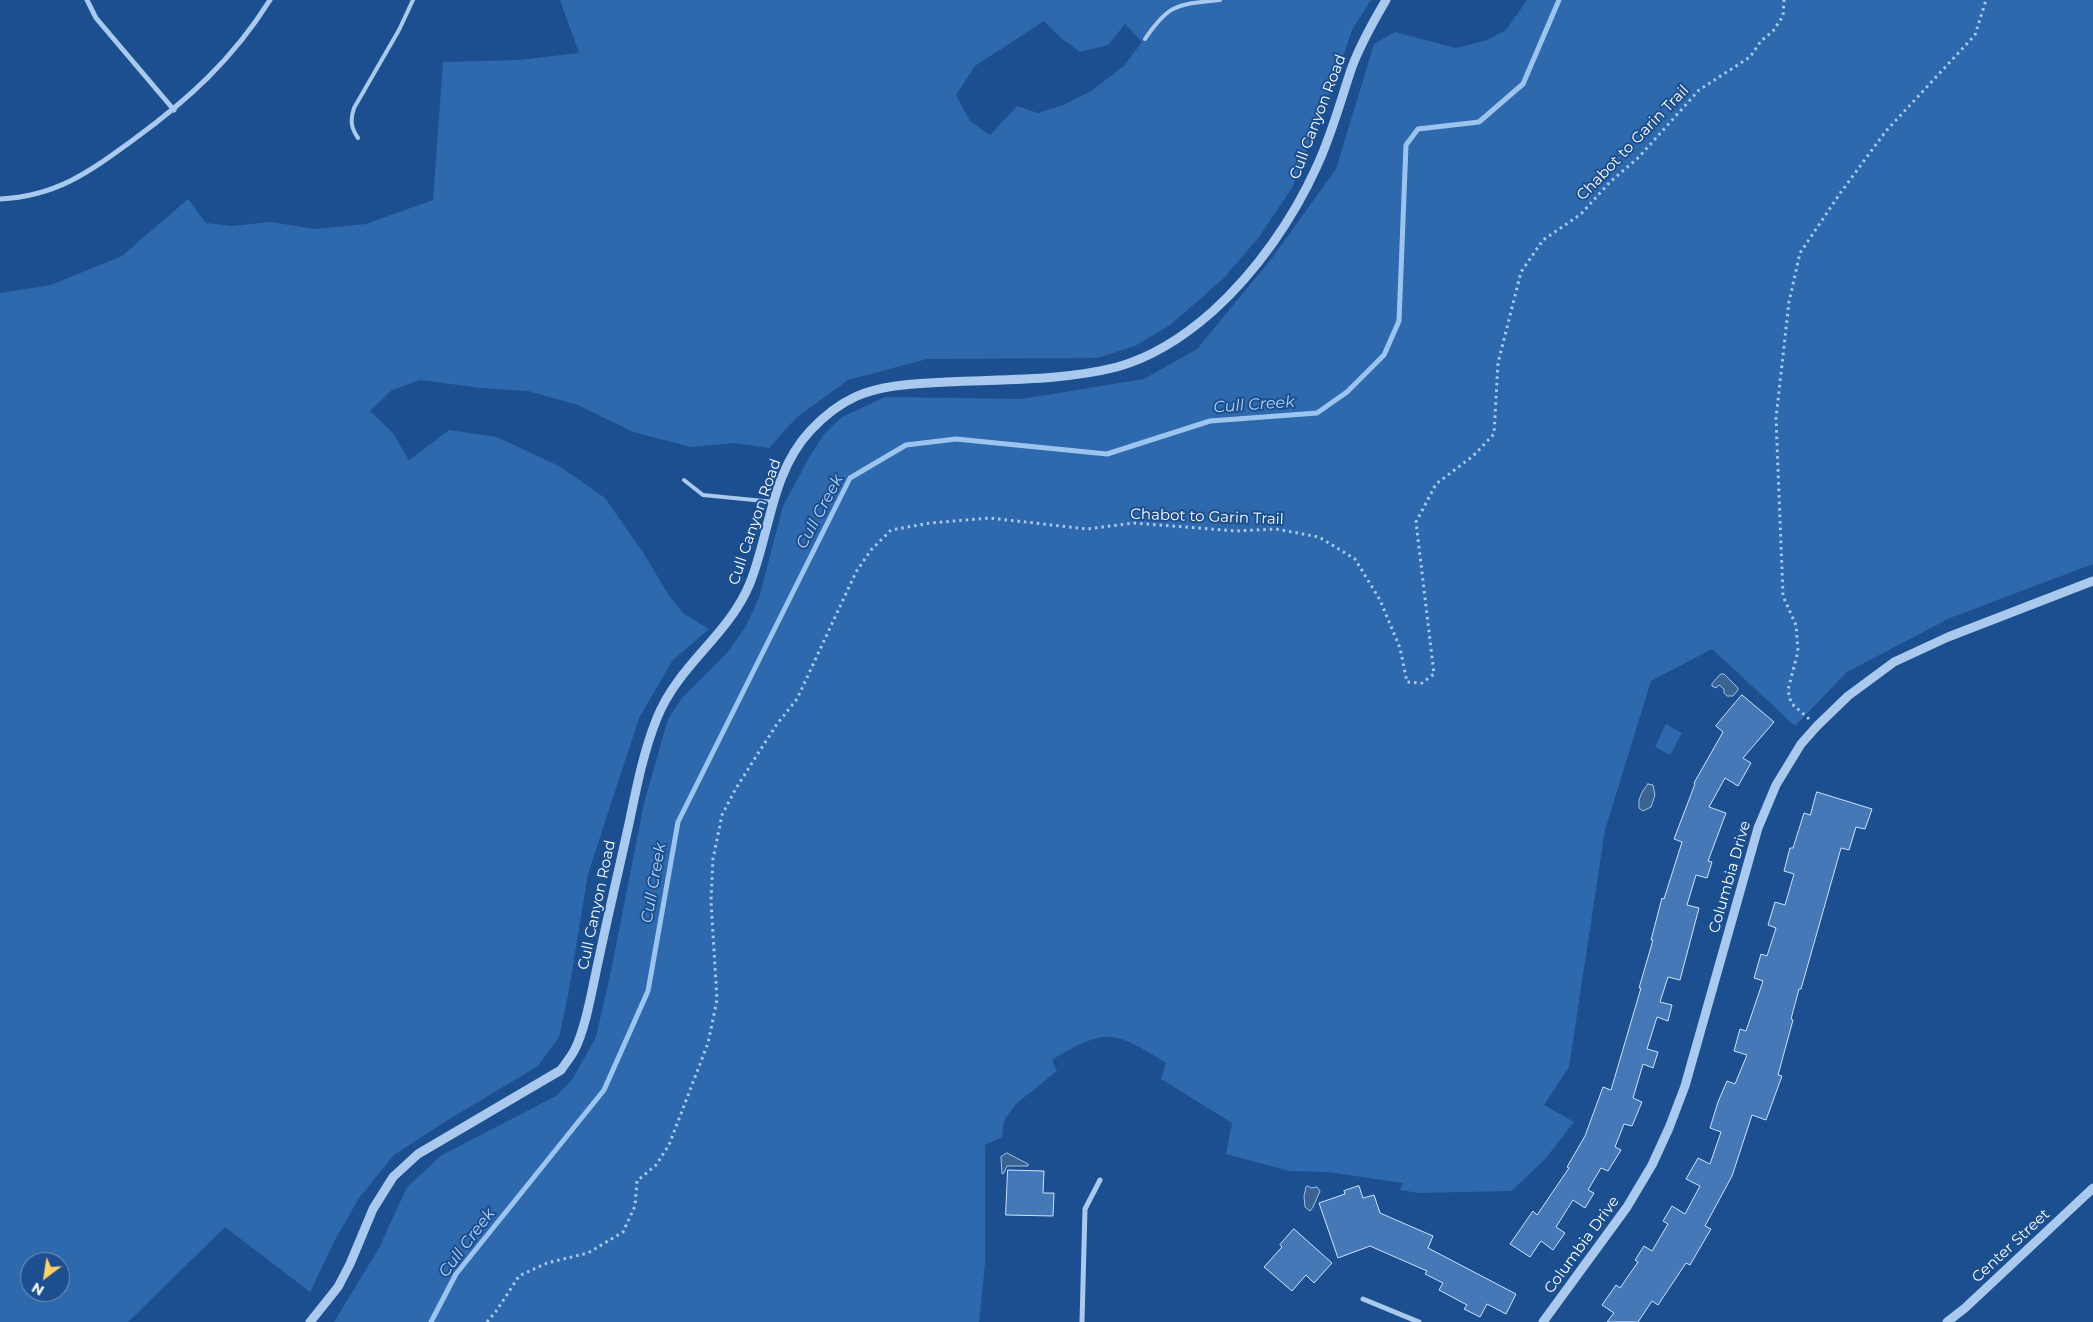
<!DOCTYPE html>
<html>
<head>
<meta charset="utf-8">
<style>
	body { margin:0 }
	#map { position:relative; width:2093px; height:1322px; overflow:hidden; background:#1b4f8f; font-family:Montserrat,sans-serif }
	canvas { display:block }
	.north { position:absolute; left:20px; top:1252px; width:50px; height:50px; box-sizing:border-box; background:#1b4f8f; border:1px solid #7695bc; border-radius:50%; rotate:211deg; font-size:14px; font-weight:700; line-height:20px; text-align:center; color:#fff }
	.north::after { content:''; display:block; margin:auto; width:18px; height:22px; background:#ffd166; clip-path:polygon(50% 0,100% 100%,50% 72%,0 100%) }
</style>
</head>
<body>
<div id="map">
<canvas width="2093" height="1322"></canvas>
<div class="north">N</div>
</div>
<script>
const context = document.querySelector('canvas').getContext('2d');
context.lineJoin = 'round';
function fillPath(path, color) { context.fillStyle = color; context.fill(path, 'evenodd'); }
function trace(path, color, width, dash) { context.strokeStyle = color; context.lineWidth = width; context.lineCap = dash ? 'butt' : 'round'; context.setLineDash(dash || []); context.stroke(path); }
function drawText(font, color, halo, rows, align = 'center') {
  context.font = font + ' Montserrat,sans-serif'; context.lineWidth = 4; context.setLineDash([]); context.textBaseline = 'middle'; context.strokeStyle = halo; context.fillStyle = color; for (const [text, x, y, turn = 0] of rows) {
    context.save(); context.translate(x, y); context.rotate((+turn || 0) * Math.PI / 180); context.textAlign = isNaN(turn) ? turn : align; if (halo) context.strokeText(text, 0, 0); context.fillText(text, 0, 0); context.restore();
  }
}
fillPath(new Path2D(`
	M560,0H1371L1352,30L1337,75L1292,188L1259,237L1223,279L1170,325L1135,346L1097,358L927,359L848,380L796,418L769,448L734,443L691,447L633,432L578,405L528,391L481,388L420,380L392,390L370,411L393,433L409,460L449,430L497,437L559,466L605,498L644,554L668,594L683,613L709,629L673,660L639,718L588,874L568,996L559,1037L538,1066L443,1123L394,1155L359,1198L335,1240L310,1292L225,1227L128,1322H0V293L51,285L122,256L188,199L206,223L232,226L270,222L316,229L366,224L433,200L443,62L519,60L579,53ZM1044,21L1061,38L1080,52L1108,45L1125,24L1142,42L1124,66L1091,91L1063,105L1038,113L1017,106L990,135L970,121L956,95L975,66ZM30,1262H60V1292H30Z
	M1527,0H2093V564L1950,618L1847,672L1795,726L1712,649L1651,681L1605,830L1569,1067L1544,1105L1574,1122L1546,1158L1512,1191L1418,1193L1400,1190L1403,1183L1328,1172L1289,1171L1226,1154L1232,1123L1161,1079L1166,1063C1114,1031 1106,1027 1052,1060L1057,1071L1016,1104L1004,1120L1002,1137L985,1145V1264L979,1322H334L379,1248L407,1187L442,1155L556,1096L572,1080L596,1037L611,971L644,803L668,719L682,698L727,653L746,626L759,598L783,506L810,456L824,434L842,417L885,397L1022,399L1144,379L1197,349L1272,258L1336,169L1374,44L1395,32L1456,48L1487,40L1506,30Z
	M1666,724L1682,733L1670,755L1655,747Z`), '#2e69ad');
const water = new Path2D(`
	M1721,674H1724L1738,688V690L1733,696H1727L1724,693V689L1719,685L1716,688L1712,686V684Z
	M1648,784L1653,785L1655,795L1651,807L1643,811L1639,808C1638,797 1642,792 1648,784Z
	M1007,1153L1028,1164V1166H1007L1004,1173L1002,1174L1001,1157Z
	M1308,1186L1311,1188L1317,1187L1320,1191L1313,1207L1310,1211L1305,1207L1304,1196L1306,1187Z`);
fillPath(water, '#3c6290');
trace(water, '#9cc4f0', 1);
trace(new Path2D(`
	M431,1322L456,1274L604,1090L648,991L678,822L850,478L906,445L956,439L1107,454L1210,421L1317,413L1347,392L1384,355L1399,321L1406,145L1418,129L1479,122L1523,84L1559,0`), '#9cc4f0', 5);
const building = new Path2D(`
	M1742,695L1774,722L1743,758L1751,763L1738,786L1725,778L1709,807L1726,813L1708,861L1712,862L1707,878L1696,875L1687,905L1699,908L1680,980L1668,977L1660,1002L1672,1005L1668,1021L1657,1017L1647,1049L1658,1052L1653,1068L1643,1064L1633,1098L1642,1102L1632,1126L1624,1124L1615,1147L1621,1150L1608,1171L1601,1168L1588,1190L1594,1193L1585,1208L1573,1200L1556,1227L1565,1233L1553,1250L1541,1241L1530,1257L1510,1244L1533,1211L1537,1215L1569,1168L1567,1167L1585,1136L1603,1087L1611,1090L1641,988H1639L1653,940H1651L1662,898L1664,899L1682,842L1674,839L1695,784L1694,783L1723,732L1716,726Z
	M1817,792L1872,809L1865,829L1856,827L1849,850L1841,848L1801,989H1799L1791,1019L1793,1020L1778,1075L1782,1076L1766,1120L1752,1115L1732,1176L1705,1226L1711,1229L1690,1265L1686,1263L1658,1305L1652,1301L1638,1322H1607L1614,1313L1602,1305L1616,1285L1620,1288L1638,1262L1635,1260L1644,1246L1652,1251L1668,1224L1663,1221L1672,1206L1685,1214L1700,1186L1686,1179L1698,1158L1710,1164L1721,1132L1710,1128L1718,1102L1727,1081L1735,1084L1747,1055L1734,1051L1740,1029L1746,1031L1763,981L1754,978L1761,954L1767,956L1776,928L1768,925L1775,902L1785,905L1794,874L1784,871L1790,848H1793L1804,813L1810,815Z
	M1008,1170L1044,1171L1043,1193H1054L1053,1216L1006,1215Z
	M1359,1186L1363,1198L1374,1195L1380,1213L1433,1236L1428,1248L1516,1294L1506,1314L1487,1304L1480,1317L1464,1309L1467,1305L1439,1290L1443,1283L1425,1274L1427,1271L1370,1246L1338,1258L1319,1203L1345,1194L1344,1191Z
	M1294,1229L1332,1263L1314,1283L1306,1275L1292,1291L1264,1267L1282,1247L1280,1245Z`);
fillPath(building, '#4478b7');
trace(building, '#cfe3fa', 1);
trace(new Path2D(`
	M1809,719L1791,703L1788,690L1798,651L1796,625L1783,596L1776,418L1789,302L1800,253L1841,192L1886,131L1975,35L1986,0
	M487,1322L497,1310L519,1276L547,1263L588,1253L623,1232L635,1206L637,1181L656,1165L669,1145L708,1043L717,1000L711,901L713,859L722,815L735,790L757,755L777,724L797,699L856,572L871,550L891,530L930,523L990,518L1087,529L1134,523L1236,531L1276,529L1319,537L1355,559L1380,600L1400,648L1407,682L1422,683L1434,674L1416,522L1436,484L1473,456L1494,434L1498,363L1521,272L1543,240L1581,214L1610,182L1639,157L1699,90L1750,57L1761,41L1773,31L1783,16L1784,0`), '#a9c9ee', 3, [2.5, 4]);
trace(new Path2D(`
	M1145,39C1170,2 1178,5 1220,0
	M358,138C351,128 350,120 354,108L399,30L413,0
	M684,480L703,495L774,502`), '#a9c9ee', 4);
trace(new Path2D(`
	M87,0L96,18L174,110
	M0,199C57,196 89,172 133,140C188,100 233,59 270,0
	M1363,1299L1419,1322
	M1082,1322L1085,1209L1100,1180`), '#a9c9ee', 5);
trace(new Path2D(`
	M310,1322L338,1287L350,1264L373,1209L393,1177L418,1154L561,1070C565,1064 570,1058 574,1051C586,1029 593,984 599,958C609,911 620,865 630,819C637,785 644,750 657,718C678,665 729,635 750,583C770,533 771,473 810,431C823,417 839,404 857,396C885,384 916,384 946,382C1003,379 1062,381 1117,367C1153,357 1186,335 1213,311C1257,271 1293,219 1317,166C1332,134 1341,99 1352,67C1361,43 1373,22 1386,0
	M1543,1322L1627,1207L1652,1165L1669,1128L1685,1086L1758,828L1776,785L1801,744L1817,726L1848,696L1894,662L1948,637L2093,581
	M1947,1322L1965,1308L2093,1188`), '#a9c9ee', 9);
drawText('15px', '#fff', '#1b4f8f', [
	["Cull Canyon Road",1318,117,-69],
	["Chabot to Garin Trail",1633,143,-46],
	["Chabot to Garin Trail",1207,517,2],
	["Cull Canyon Road",755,522,-71],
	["Columbia Drive",1730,877,-74],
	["Cull Canyon Road",597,905,-78],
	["Columbia Drive",1582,1245,-54],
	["Center Street",2011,1246,-43]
]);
drawText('italic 16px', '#b5d3f5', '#1b4f8f', [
	["Cull Creek",1254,405,-4],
	["Cull Creek",820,512,-62],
	["Cull Creek",654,883,-80],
	["Cull Creek",467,1243,-53]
]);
</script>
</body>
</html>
